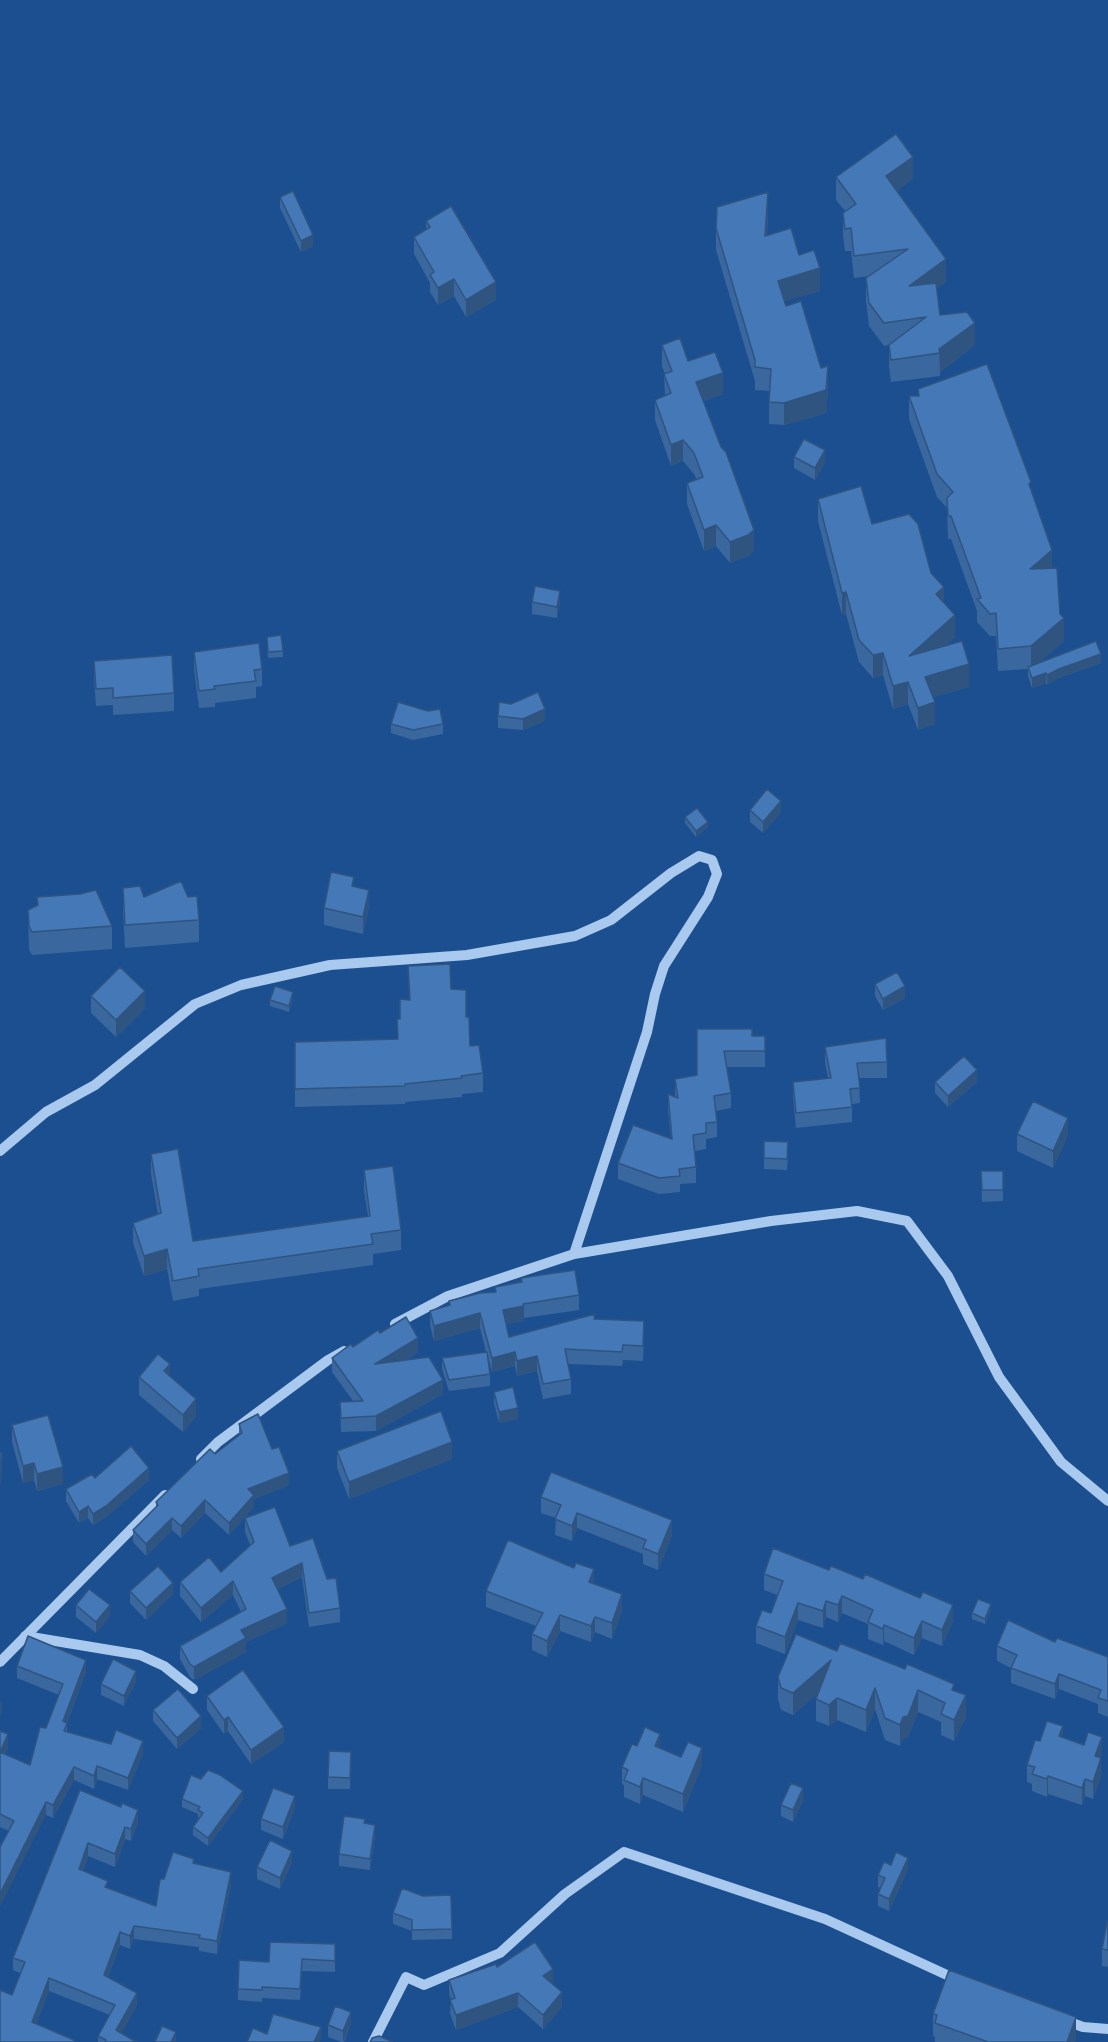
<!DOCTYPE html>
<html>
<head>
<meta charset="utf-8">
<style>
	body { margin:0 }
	canvas { display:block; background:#1b4f8f }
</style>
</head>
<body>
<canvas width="1108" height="2042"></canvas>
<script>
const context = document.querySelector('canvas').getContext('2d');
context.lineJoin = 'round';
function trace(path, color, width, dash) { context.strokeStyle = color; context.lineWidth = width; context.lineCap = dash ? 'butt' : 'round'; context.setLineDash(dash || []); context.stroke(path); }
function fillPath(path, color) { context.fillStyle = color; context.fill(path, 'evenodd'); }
trace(new Path2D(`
	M0,1151L46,1112L95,1085L195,1004L241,985L330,965L467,955L575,936L611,920L671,873L699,856L712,860L717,874L708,897L664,966L655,994L647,1032L574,1254
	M395,1324L448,1296L574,1254L771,1221L857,1211L907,1221L948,1276L999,1377L1061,1462L1108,1501
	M201,1459L218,1442L328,1360L344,1351
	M25,1636L140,1655L164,1666L193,1689
	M0,1662L165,1495
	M1064,2020L1083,2027L1108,2029
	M373,2042L406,1977L424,1985L500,1953L565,1894L624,1852L825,1919L960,1981`), '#a9c9ee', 10);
fillPath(new Path2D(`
	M836,177L913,179L896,191L946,282L937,288L940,315L975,345L940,372V376L891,382L889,367V345L884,346L869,326L866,301V278L869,276L854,278L851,251H845L843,235V213L845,211L836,200Z
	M280,197L313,246L301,252L280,208Z
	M768,215L767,235L799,255L820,291L784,301L786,306L821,368L828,388L826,413L784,425L769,424V391L755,390V381L716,250V228Z
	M426,221L496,300L466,317L454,296L438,305L430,292V283L414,254V237L426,229Z
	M662,345L688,361L723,394L703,401L754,551L748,556L730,563L716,546L704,551L687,504V483L697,480L694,474L683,461L671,466L655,420V400L665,396L664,374H665L662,366Z
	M909,396L1031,492L1052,568L1064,641L1038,663H1101L1059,678L1047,685L1046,683L1032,688L1028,676V669L998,671L996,636H990L977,622V611L951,539H948L947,508L937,497L909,419Z
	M794,457L825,462L815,480L794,468Z
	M818,499L872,524L931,573L944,602L955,637L946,645L969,687L933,697L935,724L918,730L908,704L893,709L883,675L873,678L859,662L846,614L842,615L818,521Z
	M532,602H560L557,618L532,614Z
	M267,637L283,651V657L268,658Z
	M194,652L262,669V686L256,687V698L215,703V707L199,708L194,669Z
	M94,661L174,693V711L113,715V705L96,706L94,678Z
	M511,704L545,721L523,730L498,728V716Z
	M391,724H443V734L413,740L391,733Z
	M750,810L781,812L763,833L750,822Z
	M685,817L708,827L696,837L685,823Z
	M123,888L144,897H188L199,920V942L125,948L123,910Z
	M37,897L112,926V949L32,955L29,949L28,910L37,906Z
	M369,907L363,934L324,925V908Z
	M408,966L451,989L466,1017L470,1046L483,1073V1092L462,1094V1097L405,1102V1104L295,1107V1042L397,1039V1019H400L409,1000Z
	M875,984L905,998L883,1010L875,996Z
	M91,996L145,1008L116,1037L91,1013Z
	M293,998L289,1012L270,1006V1000Z
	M697,1029L752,1036H765V1067H727L731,1093V1108L716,1111L717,1122V1137L706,1139V1149L695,1151L696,1167V1183L680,1184V1192L659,1194L618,1179V1163L671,1139L668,1110V1094L675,1097V1079L697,1075Z
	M825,1047L887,1062V1078H859L860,1103L852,1104V1122L796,1128L793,1097V1082L828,1078L825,1062Z
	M935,1082H977L948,1107L935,1093Z
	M1017,1134L1068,1135L1053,1168L1017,1151Z
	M151,1154L193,1241L368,1216L364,1191V1170L401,1230V1250L373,1254V1265L199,1289V1296L173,1301L167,1269L144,1276L133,1243V1223L158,1214L151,1174Z
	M788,1154L787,1170L764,1169V1158Z
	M981,1171H1003V1201L982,1202Z
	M521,1278L579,1295V1310L524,1318V1321L506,1324L509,1337L595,1319L644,1336L643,1361L623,1360L622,1366L568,1364L571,1379V1394L543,1399L537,1371L517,1376L515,1366L492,1372L487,1353L490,1374V1386L449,1391L442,1369V1358L486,1352L480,1328L434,1341L430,1325V1311L449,1305V1301L495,1292V1287L521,1282Z
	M380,1333L418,1352L406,1360L443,1394L376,1431L341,1432L340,1402L353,1401L332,1372V1358Z
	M170,1376L196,1416L183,1432L139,1395V1377Z
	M494,1392L518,1419L499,1423L494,1403Z
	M239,1424L272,1449L289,1485L254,1499V1507L229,1535L205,1513L181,1538L172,1530L146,1556L133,1542V1530L156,1507V1502L215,1454L239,1436Z
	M12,1425L63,1484L37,1491L34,1480L23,1483L12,1442Z
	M337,1451L452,1459L349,1499L337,1468Z
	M95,1478L149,1480L106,1517L93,1525L88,1518L79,1523L66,1501V1489Z
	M541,1497L672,1535L658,1570L643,1564V1554L577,1528L572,1541L555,1535L556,1518L541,1513Z
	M245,1518L290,1546L327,1579L340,1608V1622L309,1627L302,1577L278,1589L287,1623L246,1642V1652L194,1680L190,1677L180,1659V1646L241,1612L233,1595L201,1622L180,1596V1582L221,1572L250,1545L245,1532Z
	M829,1570L863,1579L953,1621L942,1646L922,1638L914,1655L884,1641L883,1645L868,1639V1624L842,1613L838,1622L826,1617L823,1628L798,1620L785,1654L756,1643V1626L771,1613L777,1595L764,1590V1574Z
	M594,1584L622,1610L612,1639L595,1632L591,1642L560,1631L547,1657L532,1650V1634L536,1626L486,1607V1591Z
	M130,1591L173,1594L146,1620L130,1603Z
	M76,1605L110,1616L96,1633L76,1617Z
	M991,1610L985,1624L972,1619V1613Z
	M1055,1642L1108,1657V1717L1098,1713V1704L1059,1689L1055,1699L1011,1683V1668L997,1661V1646Z
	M17,1666L86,1672L67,1723V1732L143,1753L128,1790L97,1779L94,1789L74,1780L53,1818L46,1815L9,1831L0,1827V1731L8,1747L5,1754L30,1765L59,1695L17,1678Z
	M778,1677L954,1691L966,1717L954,1741L941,1735V1722L918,1712L908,1737L903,1739L900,1746L885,1740L875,1709L866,1732L837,1720L829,1726L816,1721V1699L818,1693L793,1715L781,1710L778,1699Z
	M136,1681L124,1706L101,1695V1684Z
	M207,1696L284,1742L251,1764L228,1731L224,1734L207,1710Z
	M153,1710L201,1728L177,1749L153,1721Z
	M1063,1737L1102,1754L1100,1758L1101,1775L1093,1799L1085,1796L1082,1805L1048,1794L1047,1797L1032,1791V1784L1027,1782V1765L1040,1741Z
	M637,1746L660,1748L702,1765L683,1812L643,1795L640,1804L624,1797V1785L622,1784V1767Z
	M351,1763L350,1789H328V1777Z
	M80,1790L138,1822L131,1841L125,1839L115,1867L88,1856L83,1871L108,1888L156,1906L164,1879L194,1864L231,1885L217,1954L199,1951V1947L134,1939L130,1949L120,1945L108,1977L137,2005L121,2033L136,2042H98V2036L110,2015L49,1991L36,2024L74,2042H0L12,1995L20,1973L13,1970V1958Z
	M182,1799H243L208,1846L193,1835V1827L199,1818H198V1814L182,1807Z
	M803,1800L793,1822L781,1816V1805Z
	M295,1808L283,1839L261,1830V1819Z
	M365,1824L375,1836L370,1870L339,1866V1854Z
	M292,1862L280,1889L257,1879V1867Z
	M908,1869L889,1911L878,1906V1894L880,1888L878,1887V1875Z
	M393,1913L452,1929V1939L412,1940V1931L393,1924Z
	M1108,1922V1967L1102,1966V1949Z
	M335,1955V1972L302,1971L300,2000L262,1998V2002L238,2000V1989L269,1962Z
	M497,1967L553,1983L552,1984L562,2007L543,2029L518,2007L456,2030L450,2014L451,1999L449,1994V1980Z
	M933,2014L1076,2039L1075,2042H935V2037L933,2036Z
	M351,2023L344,2042H341L328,2037V2025Z`), '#3a679d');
fillPath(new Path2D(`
	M913,157V179L886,199V176Z
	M768,192V215L765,258V236Z
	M313,235V246L301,252V241Z
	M946,259V282L909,308V286Z
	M820,268V291L778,303V281Z
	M454,279V296L438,305V288Z
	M496,282V300L466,317V300Z
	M975,323V345L940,372L939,349Z
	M828,366V388L826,413L784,425V403Z
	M723,373V394L696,403V382Z
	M683,440V461L671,466V445Z
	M825,450V462L815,480V468Z
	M716,525V546L704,551V530Z
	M754,530V551L748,556L730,563V542Z
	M1052,550V573L1030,569Z
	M944,587V609L936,594Z
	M560,591V602L557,618V607Z
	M846,592V614L842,615V593Z
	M955,615V637L909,678V656Z
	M1064,618V641L1031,669V646Z
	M883,653V675L873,678V655Z
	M1101,654V663L1059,678L1047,685V675L1059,669Z
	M969,664V687L925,699V677Z
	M1046,673V683L1032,688V678Z
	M908,682V704L893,709V686Z
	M935,702V724L918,730V708Z
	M545,709V721L523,730V719Z
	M781,801V812L763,833V822Z
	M708,822V827L696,837V831Z
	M369,890V907L363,934V917Z
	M905,986V998L883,1010V999Z
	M145,991V1008L116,1037V1020Z
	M293,992V998L289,1012V1006Z
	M977,1070V1082L948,1107V1096Z
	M1068,1118V1135L1053,1168V1151Z
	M167,1249V1269L144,1276V1256Z
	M524,1306V1321L503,1325V1310Z
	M480,1313V1328L434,1341V1326Z
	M418,1338V1352L375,1378V1364Z
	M515,1352V1366L492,1372V1358Z
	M537,1356V1371L517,1376V1361Z
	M170,1364V1381L164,1371Z
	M443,1380V1394L376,1431V1416Z
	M196,1399V1416L183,1432V1415Z
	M518,1408V1419L499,1423V1412Z
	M452,1442V1459L349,1499V1482Z
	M34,1463V1480L23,1483V1466Z
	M63,1467V1484L37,1491V1474Z
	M149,1468V1480L106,1517L93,1525V1514Z
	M289,1473V1485L254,1499V1507L229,1535V1523L248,1489Z
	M205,1500V1513L181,1538V1526Z
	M88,1506V1518L79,1523V1512Z
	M577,1513V1528L572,1541V1526Z
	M172,1518V1530L146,1556V1544Z
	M672,1520V1535L658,1570V1554Z
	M302,1563V1577L272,1592V1578Z
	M594,1569V1585L589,1582Z
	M233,1581V1595L201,1622V1608Z
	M173,1583V1594L146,1620V1608Z
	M622,1594V1610L612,1639V1623Z
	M842,1596V1613L838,1622V1605Z
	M826,1601V1617L823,1628V1611Z
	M798,1603V1620L785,1654V1637Z
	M991,1604V1610L985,1624V1619Z
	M110,1605V1616L96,1633V1622Z
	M953,1605V1621L942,1646V1630Z
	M287,1609V1623L246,1642V1652L194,1680V1667L241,1630Z
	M560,1615V1631L547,1657V1641Z
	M595,1617V1632L591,1642V1626Z
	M922,1621V1638L914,1655V1638Z
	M884,1625V1641L883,1645V1629Z
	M86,1660V1672L63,1733V1721Z
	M831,1660V1682L793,1715V1693Z
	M136,1671V1681L124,1706V1696Z
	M1059,1674V1689L1055,1699V1684Z
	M875,1688V1709L866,1732V1710Z
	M918,1690V1712L908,1737L903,1739L900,1746V1725Z
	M966,1695V1717L954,1741V1720Z
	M837,1698V1720L829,1726V1705Z
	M2,1699V1712L0,1717V1704Z
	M201,1716V1728L177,1749V1738Z
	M228,1717V1731L224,1734V1720Z
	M1063,1726V1744L1059,1736Z
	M284,1727V1742L251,1764V1750Z
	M8,1734V1747L0,1764V1752Z
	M660,1734V1751L655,1746Z
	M1102,1737V1754L1095,1773V1756Z
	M143,1741V1753L128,1790V1778Z
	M702,1748V1765L683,1812V1794Z
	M1101,1758V1775L1093,1799V1782Z
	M97,1766V1779L94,1789V1776Z
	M74,1767V1780L53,1818V1805Z
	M1048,1776V1794L1047,1797V1779Z
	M643,1778V1795L640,1804V1787Z
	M1085,1779V1796L1082,1805V1788Z
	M803,1788V1800L793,1822V1810Z
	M243,1791V1799L208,1846V1838Z
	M295,1796V1808L283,1839V1827Z
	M46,1802V1815L0,1907V1894Z
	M138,1810V1822L131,1841V1829Z
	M375,1825V1836L370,1870V1859Z
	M125,1827V1839L115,1867V1854Z
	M88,1843V1856L79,1882V1869Z
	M292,1851V1862L280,1889V1878Z
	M908,1858V1869L889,1911V1899Z
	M231,1872V1885L217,1954V1941Z
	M134,1926V1939L130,1949V1936Z
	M120,1932V1945L104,1987V1975Z
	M553,1969V1983L543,1990V1976Z
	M49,1978V1991L32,2034V2022Z
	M562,1992V2007L543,2029V2015Z
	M137,1993V2005L117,2042L116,2030Z
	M518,1993V2007L456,2030V2015Z
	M351,2012V2023L343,2042V2031Z
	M1076,2017V2039L1075,2042H1067Z
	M321,2027V2038L319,2042H314Z
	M176,2032V2042H171Z`), '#305480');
const building = new Path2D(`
	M896,134L913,157L886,176L946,259L909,286L936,283L940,315L967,312L975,323L939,349L940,353L891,360L889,345L926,317L884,323L869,303L866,278L908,249L854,256L851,228L845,229L843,213L856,204L836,177Z
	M293,191L313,235L301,241L280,197Z
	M768,192L765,236L791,228L799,255L814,250L820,268L778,281L786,306L801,301L821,368L828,366L826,390L784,403L769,402L771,369L755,367V360L716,228L717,207Z
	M451,206L496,282L466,300L454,279L438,288L430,275L434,272L414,237L430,227L426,221Z
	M680,338L688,361L715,352L723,373L696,382L721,447L726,452L754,530L748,535L730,542L716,525L704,530L687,483L703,477L694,453L683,440L671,445L655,400L671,393L664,374L672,371L662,345Z
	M987,364L1031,482L1029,484L1052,550L1030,569L1057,568L1060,614L1064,618L1031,646L998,649L996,613L990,614L977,599L981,598L951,516H948L947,498L953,492L937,474L909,396H919L918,389Z
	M804,439L825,450L815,468L794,457Z
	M861,486L872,524L909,514L918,524L931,573L944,587L936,594L955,615L909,656L962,641L969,664L925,677L935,702L918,708L908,682L893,686L883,653L873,655L859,640L846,592L842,593L818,499Z
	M535,586L560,591L557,607L532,602Z
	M281,635L283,651L268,652L267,637Z
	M1096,641L1101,654L1059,669L1047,675L1046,673L1032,678L1028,667Z
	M259,643L262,669L254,670L256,681L214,686L215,689L199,691L194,652Z
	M172,655L174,693L113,698V688L96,689L94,661Z
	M538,692L545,709L523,719L498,716L499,702L511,704Z
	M398,702L428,711L440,709L443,724L413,730L391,724Z
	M767,789L781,801L763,822L750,810Z
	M697,808L708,822L696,831L685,817Z
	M331,872L354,877L352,886L369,890L363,917L324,908Z
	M181,881L188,897L197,896L199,920L125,925L123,888L140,886L144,897Z
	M96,890L112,926L32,932L29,926L28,910L38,905L37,897L80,894Z
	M450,964L451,989L466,990V1017H469L470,1046L479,1045L483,1073L461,1076L462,1078L405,1084V1086L295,1089V1042L398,1039L397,1019H400V999L410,1000L408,966Z
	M120,967L145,991L116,1020L91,996Z
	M897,972L905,986L883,999L875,984Z
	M275,986L293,992L289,1006L270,1000Z
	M697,1029H752V1036H765V1051H724L731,1093L714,1096L717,1122L706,1123V1133L693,1135L696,1167L679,1169L680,1176L659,1178L618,1163L633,1125L672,1139L668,1094L678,1098L675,1079L697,1075Z
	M886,1038L887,1062L857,1063L860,1088L850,1089L852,1107L796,1113L793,1082L831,1078L825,1047Z
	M964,1056L977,1070L948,1096L935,1082Z
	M1033,1101L1068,1118L1053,1151L1017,1134Z
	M764,1141L788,1142L787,1159L764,1158Z
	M178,1149L193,1241L370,1216L364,1170L393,1166L401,1230L371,1234L373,1244L198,1269L199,1276L173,1281L167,1249L144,1256L133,1223L161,1213L151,1154Z
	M981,1171H1003V1190H982Z
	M575,1270L579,1295L523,1304L524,1306L503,1310L509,1337L595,1314L594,1319L644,1321L643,1346L623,1345L622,1352L565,1349L571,1379L543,1384L537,1356L517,1361L515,1352L492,1358L480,1313L434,1326L430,1311L450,1305L449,1301L480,1293L496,1292L495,1287L522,1282L521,1278Z
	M406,1317L418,1338L375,1364L429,1357L443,1380L376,1416L341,1418L340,1402L363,1401L332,1358L351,1344L353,1347L378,1330L380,1333Z
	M487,1352L490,1374L449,1380L442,1358Z
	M158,1354L170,1364L164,1371L196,1399L183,1415L139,1377Z
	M513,1387L518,1408L499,1412L494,1392Z
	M441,1411L452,1442L349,1482L337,1451Z
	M258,1414L272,1449L279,1447L289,1473L248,1489L254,1495L229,1523L205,1500L181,1526L172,1518L146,1544L133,1530L158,1505L156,1502L210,1449L215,1454L242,1433L239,1424Z
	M48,1415L63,1467L37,1474L34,1463L23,1466L12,1425Z
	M131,1446L149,1468L106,1506L93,1514L88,1506L79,1512L66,1489L92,1474L95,1478Z
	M0,1453H2L0,1486Z
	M551,1472L672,1520L658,1554L643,1548L646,1540L577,1513L572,1526L555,1519L561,1505L541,1497Z
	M275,1507L290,1546L313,1538L327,1579L336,1578L340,1608L309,1613L302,1563L272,1578L287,1609L241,1630L246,1638L194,1667L190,1664L180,1646L246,1609L233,1581L201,1608L180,1582L209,1557L221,1572L254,1542L245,1518Z
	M508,1540L574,1568L576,1563L594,1569L589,1582L622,1594L612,1623L595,1617L591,1626L560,1615L547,1641L532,1634L543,1613L486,1591Z
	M773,1548L829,1570L831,1566L863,1579L865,1574L920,1598L923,1592L953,1605L942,1630L922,1621L914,1638L884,1625L883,1629L868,1622L873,1610L842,1596L838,1605L826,1601L823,1611L798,1603L785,1637L756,1626L762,1610L771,1613L783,1581L764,1574Z
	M158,1566L173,1583L146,1608L130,1591Z
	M89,1589L110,1605L96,1622L76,1605Z
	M978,1599L991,1604L985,1619L972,1613Z
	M1008,1620L1055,1642L1057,1638L1108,1657V1701L1098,1698L1101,1690L1059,1674L1055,1684L1011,1668L1017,1655L997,1646Z
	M796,1634L837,1651L840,1643L905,1669L907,1664L954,1684L952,1690L966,1695L954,1720L941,1714L945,1703L918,1690L908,1716L903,1717L900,1725L885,1718L875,1688L866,1710L837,1698L829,1705L816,1699L831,1660L793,1693L781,1688L778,1677Z
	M28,1636L86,1660L63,1721L67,1723L64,1731L111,1744L116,1730L143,1741L128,1778L97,1766L94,1776L74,1767L53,1805L46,1802L0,1894V1847L14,1821L0,1814V1731L8,1734L0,1752L30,1765L40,1727L46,1728L63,1684L17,1666Z
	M113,1659L136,1671L124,1696L101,1684Z
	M243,1670L284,1727L251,1750L228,1717L224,1720L207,1696Z
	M178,1689L201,1716L177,1738L153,1710Z
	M1047,1721L1063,1726L1059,1736L1084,1745L1088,1732L1102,1737L1095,1756L1101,1758L1093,1782L1085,1779L1082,1788L1048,1776L1047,1779L1032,1774L1035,1767L1027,1765L1035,1740L1040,1741Z
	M645,1727L660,1734L655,1746L681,1757L688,1742L702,1748L683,1794L643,1778L640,1787L624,1780L628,1770L622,1767L632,1744L637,1746Z
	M329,1751L351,1752L350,1778L328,1777Z
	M208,1770L220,1775L243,1791L208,1838L193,1827L203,1813L198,1810L200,1807L182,1799L191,1775L201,1779Z
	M791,1783L803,1788L793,1810L781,1805Z
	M273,1788L295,1796L283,1827L261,1819Z
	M80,1790L121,1807L122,1803L138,1810L131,1829L125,1827L115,1854L88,1843L79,1869L108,1881L105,1887L156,1906L160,1879H164L173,1852L194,1859L193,1863L231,1872L217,1941L199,1938L200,1935L134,1926L130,1936L120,1932L104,1975L137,1993L116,2030L136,2042H105L106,2040L98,2036L115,2005L49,1978L32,2022L74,2040L73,2042H0V1990L12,1995L25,1962L13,1958Z
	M344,1816L365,1819L364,1823L375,1825L370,1859L339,1854Z
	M270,1840L292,1851L280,1878L257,1867Z
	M896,1852L908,1858L889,1899L878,1894L885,1878L878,1875L884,1862L891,1865Z
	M402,1888L423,1896L451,1895L452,1929L412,1930V1920L393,1913Z
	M1107,1922H1108V1950L1102,1949Z
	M270,1942L335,1944V1961L302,1959L300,1989L262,1987V1990L238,1989L239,1960L269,1962Z
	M535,1942L553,1969L543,1976L562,1992L543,2015L518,1993L456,2015L450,2000L455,1998L449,1980L496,1964L497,1967Z
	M949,1970L1076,2017L1067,2042H988L935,2023L937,2015L933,2014Z
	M335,2006L351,2012L343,2031L328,2025Z
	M273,2014L321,2027L314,2042H247L253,2028L267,2034Z
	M162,2026L176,2032L171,2042H155Z
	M379,2036L393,2042H370L372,2038Z`);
fillPath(building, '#4478b7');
trace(building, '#305480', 1.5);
</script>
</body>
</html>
